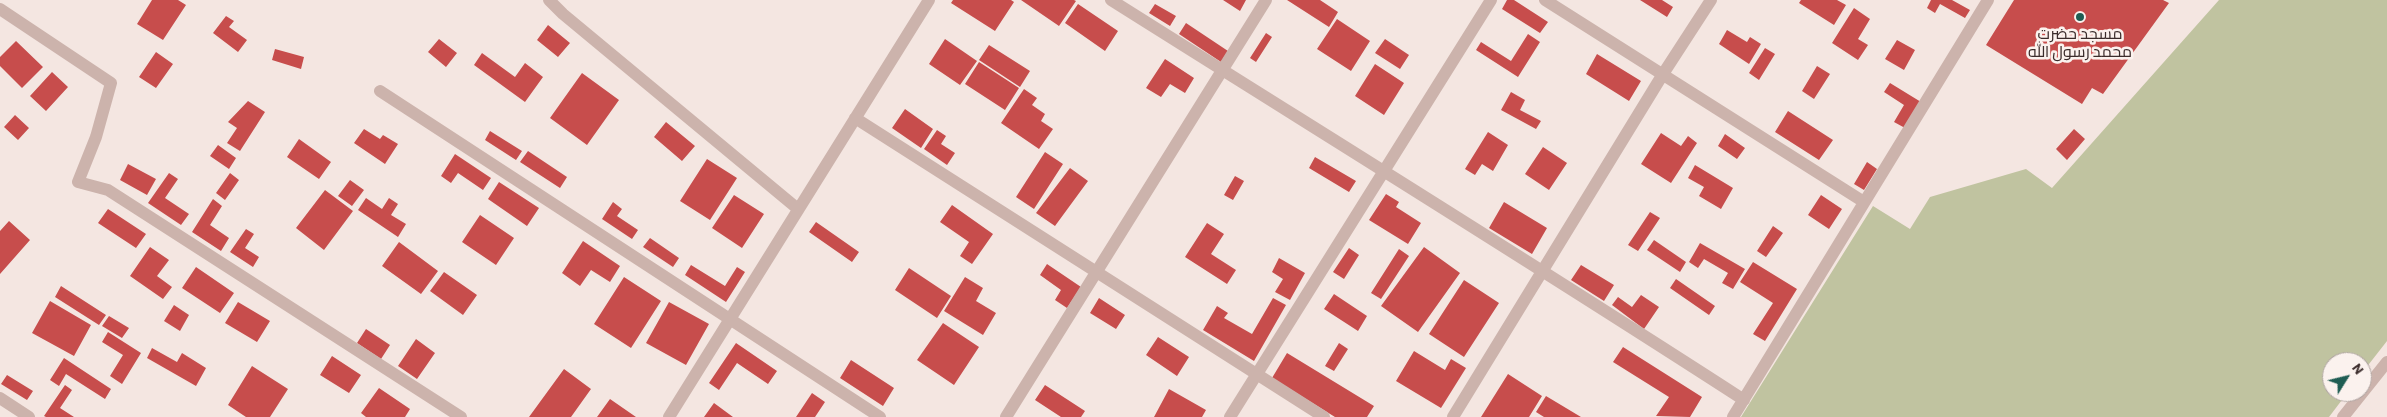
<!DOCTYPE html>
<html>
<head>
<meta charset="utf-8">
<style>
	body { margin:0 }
	#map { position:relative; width:2387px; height:417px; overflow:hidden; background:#f4e6e1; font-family:Barlow,sans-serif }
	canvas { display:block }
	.north { position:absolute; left:2322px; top:352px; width:50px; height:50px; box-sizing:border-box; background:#fbf2ee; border:1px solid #aea3a0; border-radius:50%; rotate:54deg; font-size:14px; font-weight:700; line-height:20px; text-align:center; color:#3b2c2b }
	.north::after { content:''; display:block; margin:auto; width:18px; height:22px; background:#1f5d53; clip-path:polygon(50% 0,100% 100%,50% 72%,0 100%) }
</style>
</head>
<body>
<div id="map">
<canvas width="2387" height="417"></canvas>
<div class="north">N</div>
</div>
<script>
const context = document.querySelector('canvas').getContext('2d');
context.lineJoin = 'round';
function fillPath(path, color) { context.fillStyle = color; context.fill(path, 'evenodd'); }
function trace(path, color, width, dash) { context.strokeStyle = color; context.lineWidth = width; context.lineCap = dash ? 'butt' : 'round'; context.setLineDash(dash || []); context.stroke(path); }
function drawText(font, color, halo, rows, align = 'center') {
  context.font = font + ' Barlow,Cairo,sans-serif'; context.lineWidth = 5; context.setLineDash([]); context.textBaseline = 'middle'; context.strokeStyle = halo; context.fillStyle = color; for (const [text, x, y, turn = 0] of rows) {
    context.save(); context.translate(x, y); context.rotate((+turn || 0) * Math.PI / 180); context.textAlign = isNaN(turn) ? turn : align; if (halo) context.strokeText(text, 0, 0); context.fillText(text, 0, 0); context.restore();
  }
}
fillPath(new Path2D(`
	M2219,0H2387V341L2362,373V362H2332V392H2348L2329,417H1741L1873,206L1910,229L1930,197L2026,169L2052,188Z`), '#c0c3a0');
fillPath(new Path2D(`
	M152,0H178L186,5L163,40L137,24Z
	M953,0H1011L1014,2L995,31L951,3Z
	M1021,0H1074L1076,1L1059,26Z
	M1223,0H1246L1240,11Z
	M1287,0H1320L1338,12L1329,27Z
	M1507,0H1514L1548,22L1540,33L1502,9Z
	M1640,0H1662L1673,7L1667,17Z
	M1801,0H1837L1846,5L1834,25L1799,3Z
	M1931,0H1952L1970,10L1965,18L1940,4L1935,13L1927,8Z
	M2014,0H2163L2169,3L2103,94L2092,88L2082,104L1986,45Z
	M1078,4L1118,31L1105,51L1065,23Z
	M1155,4L1176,16L1170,26L1149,13Z
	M1854,8L1870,19L1858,39L1868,45L1858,60L1832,43Z
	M226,16L234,21L229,27L247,40L238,52L213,33Z
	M1337,19L1370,41L1351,71L1317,49Z
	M1186,23L1228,51L1221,62L1179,34Z
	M548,25L570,43L558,57L537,40Z
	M1727,30L1747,42L1750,37L1761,44L1749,64L1719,44Z
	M1266,33L1272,37L1256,62L1250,58Z
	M1528,34L1540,42L1518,77L1476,50L1481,42L1511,61Z
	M439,39L457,53L446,67L428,52Z
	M945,39L977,61L960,85L929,64Z
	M1385,39L1409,55L1400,69L1375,53Z
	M1897,40L1915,50L1904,70L1885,59Z
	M16,41L43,67L22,88L0,66V57Z
	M989,45L1030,71L1020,87L979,60Z
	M1765,48L1775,54L1759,80L1749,73Z
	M275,49L304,57L301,69L272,60Z
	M156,52L173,64L156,88L139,77Z
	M482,53L515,77L525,63L543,77L525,102L474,65Z
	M1597,54L1641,81L1629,101L1586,74Z
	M1165,59L1194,78L1185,93L1170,84L1161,97L1146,88Z
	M979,62L1019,88L1005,110L965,84Z
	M1375,64L1404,83L1384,115L1355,96Z
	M1817,66L1830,74L1814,99L1802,91Z
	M52,72L68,87L46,111L30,96Z
	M582,73L619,100L587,145L550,118Z
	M1890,83L1921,102L1905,128L1894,122L1904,105L1884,92Z
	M1024,89L1037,98L1032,105L1045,114L1041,121L1053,129L1039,149L1001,123Z
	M1511,92L1525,100L1520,110L1541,121L1536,129L1501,110Z
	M248,101L265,112L240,151L227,143L237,128L228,122Z
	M905,109L933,129L921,148L892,128Z
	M1788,111L1833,140L1819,160L1775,132Z
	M15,115L29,128L18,140L4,127Z
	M666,122L695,146L682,161L654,137Z
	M364,129L380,139L383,135L398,144L385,164L354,143Z
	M2074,129L2085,139L2067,160L2056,149Z
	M937,130L946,136L941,144L955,153L947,165L924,149Z
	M490,131L522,151L516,160L485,140Z
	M1488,132L1508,145L1493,171L1482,164L1475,175L1465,169Z
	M1661,133L1681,146L1688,136L1697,143L1671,183L1641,164Z
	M1725,134L1745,148L1737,159L1718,146Z
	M299,139L331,162L319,179L287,157Z
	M218,145L236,158L229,169L210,156Z
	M1543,147L1567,163L1549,190L1525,174Z
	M528,151L567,177L560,188L520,162Z
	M1045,152L1063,164L1034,209L1016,197Z
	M455,154L491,178L483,190L458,173L451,183L441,176Z
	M1315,157L1356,181L1349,192L1309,168Z
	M707,159L737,178L710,220L680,201Z
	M1867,162L1877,169L1864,190L1854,184Z
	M128,164L156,179L147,195L120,180Z
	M1695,165L1733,188L1721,209L1699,196L1704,187L1688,178Z
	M1070,168L1088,181L1055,226L1036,213Z
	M169,173L178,179L165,198L189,214L181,225L148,203Z
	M230,173L239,180L225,200L216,193Z
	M1235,176L1244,181L1233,200L1224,195Z
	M350,180L364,190L352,206L338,196Z
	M499,182L539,208L527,226L488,199Z
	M325,190L353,211L324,250L296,228Z
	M1386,194L1399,202L1396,207L1421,223L1408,244L1369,220Z
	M734,195L764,214L742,248L712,228Z
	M1821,195L1842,209L1829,229L1808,215Z
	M366,198L382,209L389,198L398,204L391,215L406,224L398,237L358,210Z
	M213,199L222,206L210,225L229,238L221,251L192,232Z
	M613,202L622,209L617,216L638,230L632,239L602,219Z
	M1504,202L1547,228L1532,254L1489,228Z
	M952,205L993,234L972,264L960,256L969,242L940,222Z
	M108,209L146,234L136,248L98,223Z
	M1650,212L1660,218L1638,251L1628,245Z
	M480,215L514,238L496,265L462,242Z
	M9,221L30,240L0,274V231Z
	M816,222L859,252L852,262L809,232Z
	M1207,223L1224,234L1211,254L1236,270L1227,284L1185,257Z
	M1773,226L1783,233L1766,257L1757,251Z
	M246,229L254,234L245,248L259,257L253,267L230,252Z
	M650,238L679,258L673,267L643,247Z
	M1654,240L1686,262L1680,272L1647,250Z
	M583,241L620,266L610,282L591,270L580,286L562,273Z
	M399,242L438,271L421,294L382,266Z
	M1700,243L1745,269L1733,289L1722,283L1728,273L1704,259L1698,268L1689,262Z
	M150,247L169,260L157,276L172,287L163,299L130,276Z
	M1424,247L1460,273L1418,332L1381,306Z
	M1349,248L1359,255L1344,279L1333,272Z
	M1399,249L1409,256L1381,299L1371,293Z
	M1279,258L1305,273L1290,300L1275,292L1283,279L1272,272Z
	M1753,262L1797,289L1765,341L1753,334L1773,303L1740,282Z
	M1047,264L1081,287L1067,308L1055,300L1061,290L1040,275Z
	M691,265L725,286L737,267L745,272L726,302L685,275Z
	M1581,265L1614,285L1604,301L1571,280Z
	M196,267L234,293L220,313L182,288Z
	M909,268L951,296L937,318L895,290Z
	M444,272L477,295L463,315L430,291Z
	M624,277L661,301L631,348L594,324Z
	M965,277L983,288L976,301L996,313L983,335L944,311Z
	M1676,279L1715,306L1709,315L1670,288Z
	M1464,280L1499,303L1464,357L1429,334Z
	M61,286L106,315L99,325L55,297Z
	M1334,294L1367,316L1358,331L1324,309Z
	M1641,295L1659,307L1644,329L1612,305L1618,297L1632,307Z
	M1099,298L1125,315L1116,329L1090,313Z
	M1273,298L1286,305L1254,361L1203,330L1217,306L1228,313L1224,318L1252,334Z
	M50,301L91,325L74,356L32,333Z
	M238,302L270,321L257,342L225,323Z
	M669,302L709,324L686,365L646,343Z
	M174,305L189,315L180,331L164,321Z
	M109,316L129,328L122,338L102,326Z
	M943,323L979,347L954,385L917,360Z
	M366,329L390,345L381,359L357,343Z
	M108,332L141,353L122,384L110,376L123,355L102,342Z
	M1158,337L1189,357L1177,376L1146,355Z
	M416,339L435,353L417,379L398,366Z
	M736,343L777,371L768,384L737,363L719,390L709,383Z
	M1339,343L1348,349L1334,371L1325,366Z
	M1623,347L1702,397L1690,417L1656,416L1669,397L1613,362Z
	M152,348L177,362L182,353L206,368L196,386L147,358Z
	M1414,351L1445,370L1451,359L1466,368L1441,408L1396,381Z
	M1287,353L1374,406L1367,417H1335L1272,378Z
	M332,356L361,375L349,393L320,375Z
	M64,358L111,389L105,399L66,374L59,386L50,380Z
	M851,360L894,388L883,406L840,378Z
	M252,366L288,389L270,417H246L228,405Z
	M564,369L591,389L571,417H529Z
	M1508,374L1542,396L1529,417H1481Z
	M7,375L33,391L27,400L1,384Z
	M65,385L72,390L60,408L74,417H46L44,416Z
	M1045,385L1085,411L1081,417H1061L1035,400Z
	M379,388L410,409L405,417H366L361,413Z
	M1169,389L1206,410L1202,417H1154Z
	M812,393L825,402L815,417H796Z
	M1546,396L1581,417H1544L1536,412Z
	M610,399L636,417H597Z
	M714,403L733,417H704Z`), '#c74d4c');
trace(new Path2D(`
	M549,0L563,14L798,209
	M1111,0C1322,133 1534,264 1744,400
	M1545,0L1864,202
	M0,9L111,83L96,137L78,182L108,190L461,417
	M380,91L880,417
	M855,118L1324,417
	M0,398L29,417
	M669,417L929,0
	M1006,417L1266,0
	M1230,417L1491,0
	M1453,417L1663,74L1711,0
	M1733,417L1988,0
	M2343,417L2387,362`), '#ccb3ac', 12);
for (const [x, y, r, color] of [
	[2080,17,5,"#1f5d53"]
]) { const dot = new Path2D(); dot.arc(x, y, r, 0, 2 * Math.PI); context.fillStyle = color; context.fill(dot); trace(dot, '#fbf2ee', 2); }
drawText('16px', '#3b2c2b', '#fbf2ee', [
	["مسجد حضرت",2080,34],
	["محمد رسول الله",2080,52]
]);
</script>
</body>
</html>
